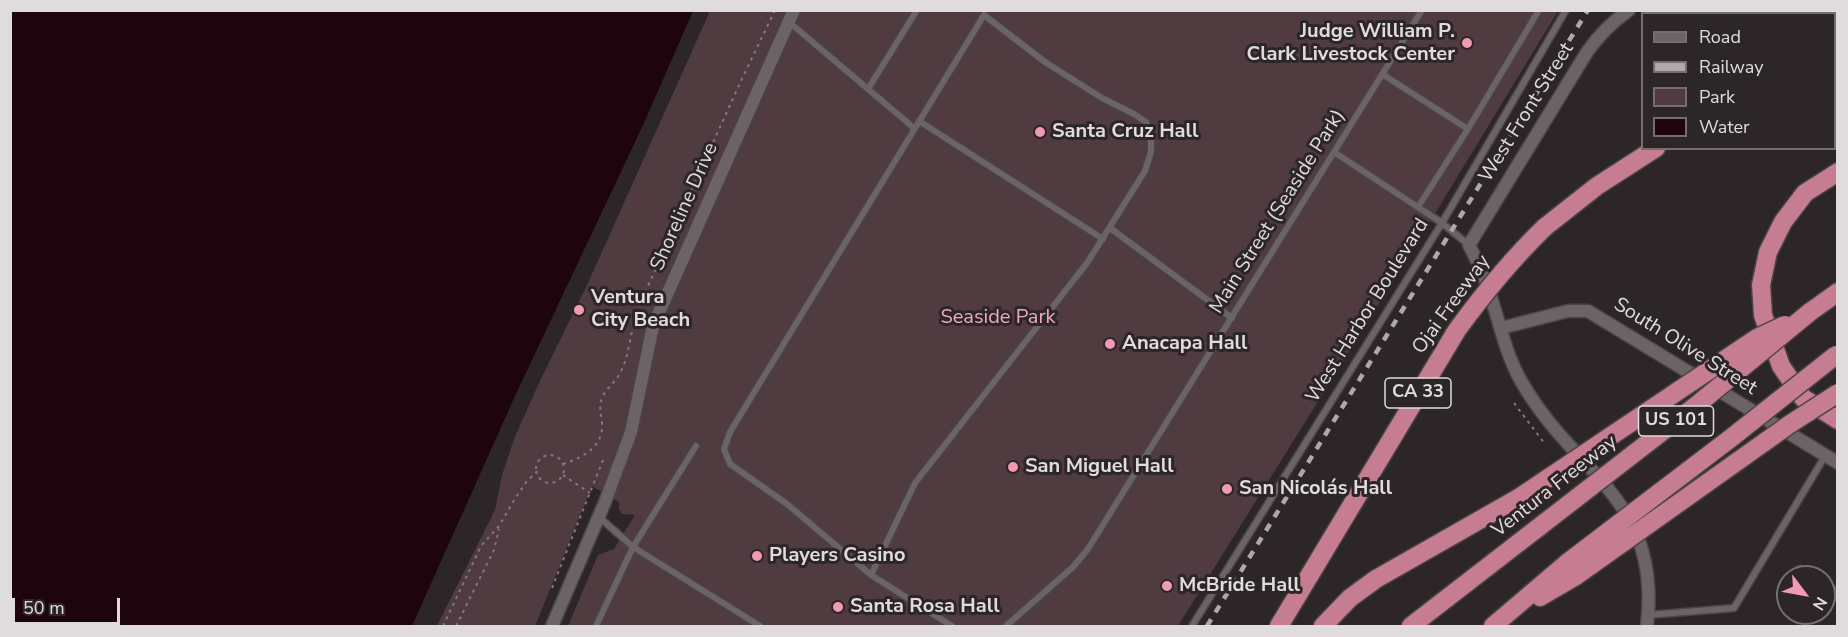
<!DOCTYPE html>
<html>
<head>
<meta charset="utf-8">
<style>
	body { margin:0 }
	#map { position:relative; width:1848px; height:637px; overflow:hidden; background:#2d2628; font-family:"Nunito Sans",sans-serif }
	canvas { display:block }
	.frame { position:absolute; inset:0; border:12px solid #e0dbdc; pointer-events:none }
	.legend { position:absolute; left:1641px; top:12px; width:195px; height:138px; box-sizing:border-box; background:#2d2628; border:2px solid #756e70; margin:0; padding:8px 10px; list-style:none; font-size:18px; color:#e0dbdc }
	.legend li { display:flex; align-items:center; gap:12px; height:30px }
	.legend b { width:30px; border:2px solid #756e70 }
	.north { position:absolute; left:1776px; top:565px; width:60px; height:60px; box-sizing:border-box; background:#2d2628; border:2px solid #756e70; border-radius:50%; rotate:122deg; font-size:16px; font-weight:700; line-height:24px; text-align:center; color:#e0dbdc }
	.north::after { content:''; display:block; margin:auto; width:21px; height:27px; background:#f19ab3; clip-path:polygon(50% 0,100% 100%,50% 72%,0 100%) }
	.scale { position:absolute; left:12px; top:598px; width:108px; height:27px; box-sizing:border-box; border:3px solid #e0dbdc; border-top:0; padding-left:8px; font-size:18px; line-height:21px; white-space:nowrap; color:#e0dbdc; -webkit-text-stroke:4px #2d2628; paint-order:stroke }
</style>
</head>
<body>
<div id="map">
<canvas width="1848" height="637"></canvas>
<div class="frame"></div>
<ul class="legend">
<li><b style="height:8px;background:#6b6365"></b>Road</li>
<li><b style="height:8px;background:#aea8a9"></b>Railway</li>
<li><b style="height:16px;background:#503b41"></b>Park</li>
<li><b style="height:16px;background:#1e040d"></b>Water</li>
</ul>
<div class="north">N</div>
<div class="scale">50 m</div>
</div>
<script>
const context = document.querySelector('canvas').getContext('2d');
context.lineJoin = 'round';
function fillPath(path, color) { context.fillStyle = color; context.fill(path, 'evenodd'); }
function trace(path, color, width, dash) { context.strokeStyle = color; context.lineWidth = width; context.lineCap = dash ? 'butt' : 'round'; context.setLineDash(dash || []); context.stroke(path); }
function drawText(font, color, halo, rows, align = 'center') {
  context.font = font + ' "Nunito Sans",sans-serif'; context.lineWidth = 6; context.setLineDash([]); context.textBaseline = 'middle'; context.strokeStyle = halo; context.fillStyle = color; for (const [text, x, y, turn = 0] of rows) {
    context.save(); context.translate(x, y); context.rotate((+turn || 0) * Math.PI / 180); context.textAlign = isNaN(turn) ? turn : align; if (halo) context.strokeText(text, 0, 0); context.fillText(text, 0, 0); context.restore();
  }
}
fillPath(new Path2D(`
	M710,11H1558L1433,217L1178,626H568L598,555L614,549L635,515L622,514L619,509V502L592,486L535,626H437L495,510L502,475L514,439L538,385L588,283Z`), '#503b41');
fillPath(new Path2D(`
	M10,11H693L644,123L515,396L412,626H11Z`), '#1e040d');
const lane = new Path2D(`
	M789,22L914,128
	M1382,74L1468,129L1418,207
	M868,89L917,10
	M919,121L1103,239
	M1468,129L1539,10
	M1334,152L1442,223L1469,245
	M1110,228L1232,318
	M599,517L633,547L760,626
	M871,575L915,483L1087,263L1145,171L1151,152V134L1146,122L1134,114L1102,98L1045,62L984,15L730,432L724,449L730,464L787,504L871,575L952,626
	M1648,615L1734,608L1825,456
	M596,626L633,547L696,446
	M1006,626L1073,567L1088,549L1422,10
	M1192,626L1442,223L1566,10`);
const street = new Path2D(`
	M1629,10C1612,22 1599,35 1587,52L1469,245C1475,257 1482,270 1486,282C1498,315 1504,351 1521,381C1574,475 1662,497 1647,626
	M1501,328L1568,311H1588L1838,463
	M1800,572L1808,577
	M1824,587L1838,595
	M552,626L605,502L631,432L653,326L794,10`);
const highway = new Path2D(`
	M1834,87L1838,86
	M1838,172L1805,193L1783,222L1768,252L1761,285L1763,315L1781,366L1803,398L1838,420
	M1545,227L1597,186L1656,148
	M1810,312L1838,292
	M1540,597L1576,576
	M1279,626L1311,573
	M1323,626L1350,598L1376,579L1520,497
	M1411,626L1539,527
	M1493,626L1567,563`);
trace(lane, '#4a4446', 9);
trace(street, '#4a4446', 15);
trace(highway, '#4a4446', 21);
trace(new Path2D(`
	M1514,403L1545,444
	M536 469a14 14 0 1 1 28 0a14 14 0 1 1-28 0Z
	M563,464C582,458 604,447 602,423C601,413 598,406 603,396C608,386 618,380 622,369C628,357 629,342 633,328C636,318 639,308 643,297L740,83L775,10
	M563,475L590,493
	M552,588L603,460
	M443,626L481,546L499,526L516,497L527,481L537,472
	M456,626L494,550L499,529`), '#807a7c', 2, [3, 4.5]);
trace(lane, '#6b6365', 6);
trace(street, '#6b6365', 12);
trace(highway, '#c67c91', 18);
trace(new Path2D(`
	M1207,626L1588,10`), '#aea8a9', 4.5, [8, 8]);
const highwayBridge = new Path2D(`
	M1520,497L1757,338L1785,325
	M1539,527L1698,404L1810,312
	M1567,563L1731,438L1836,355
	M1311,573L1457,330C1484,293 1512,259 1545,227
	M1576,576L1790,424L1838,393`);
trace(highwayBridge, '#4a4446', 21, []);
trace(highwayBridge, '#c67c91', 18);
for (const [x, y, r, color] of [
	[1467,43,6,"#f19ab3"],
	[1040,132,6,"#f19ab3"],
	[579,310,6,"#f19ab3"],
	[1110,344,6,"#f19ab3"],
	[1013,467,6,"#f19ab3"],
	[1227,489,6,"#f19ab3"],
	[757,556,6,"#f19ab3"],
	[1167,586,6,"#f19ab3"],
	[838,607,6,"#f19ab3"]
]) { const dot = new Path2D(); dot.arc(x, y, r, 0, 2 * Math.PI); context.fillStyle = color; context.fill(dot); trace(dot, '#2d2628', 2); }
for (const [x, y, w] of [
	[1418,393,66],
	[1676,421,75]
]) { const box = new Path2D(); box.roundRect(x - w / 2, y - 15, w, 30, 4.5); context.fillStyle = '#2d2628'; context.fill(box); trace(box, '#e0dbdc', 1.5); }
drawText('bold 18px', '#e0dbdc', null, [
	["CA 33",1418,393],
	["US 101",1676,421]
]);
drawText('bold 20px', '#e0dbdc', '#2d2628', [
	["Judge William P.",1455,32,"right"],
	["Clark Livestock Center",1455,55,"right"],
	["Santa Cruz Hall",1052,132],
	["Ventura",591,298],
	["City Beach",591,321],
	["Anacapa Hall",1122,344],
	["San Miguel Hall",1025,467],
	["San Nicolás Hall",1239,489],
	["Players Casino",769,556],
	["McBride Hall",1179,586],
	["Santa Rosa Hall",850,607]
], 'left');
drawText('20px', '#e0dbdc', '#2d2628', [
	["West Front Street",1527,113,-58],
	["Shoreline Drive",685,207,-66],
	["Main Street (Seaside Park)",1278,212,-58],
	["Ojai Freeway",1452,305,-54],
	["West Harbor Boulevard",1368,311,-58],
	["South Olive Street",1685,347,32],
	["Ventura Freeway",1555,487,-38]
]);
drawText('20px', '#edacbe', '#2d2628', [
	["Seaside Park",998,318]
]);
</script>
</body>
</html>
